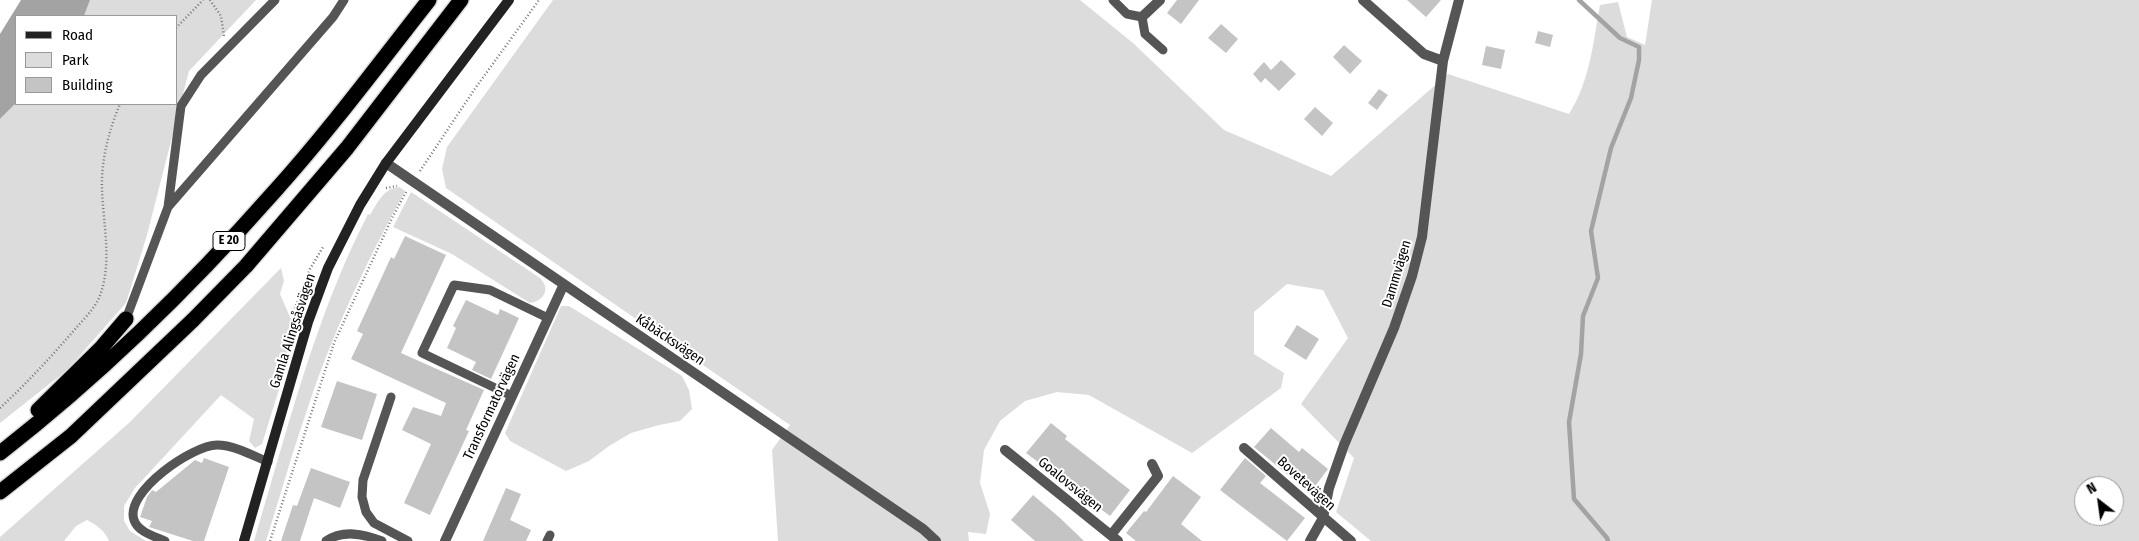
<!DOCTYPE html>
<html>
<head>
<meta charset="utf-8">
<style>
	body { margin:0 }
	#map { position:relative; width:2139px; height:541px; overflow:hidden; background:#fff; font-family:"Fira Sans Condensed",sans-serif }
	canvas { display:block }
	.legend { position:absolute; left:15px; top:15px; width:162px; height:90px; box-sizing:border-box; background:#fff; border:1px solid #999; margin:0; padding:6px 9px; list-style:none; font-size:15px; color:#000 }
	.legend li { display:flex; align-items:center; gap:10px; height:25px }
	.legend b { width:25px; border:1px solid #999 }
	.north { position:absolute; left:2074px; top:476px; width:50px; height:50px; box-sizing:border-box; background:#fff; border:1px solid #999; border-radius:50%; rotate:330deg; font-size:14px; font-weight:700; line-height:20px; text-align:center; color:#000 }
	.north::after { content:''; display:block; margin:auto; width:18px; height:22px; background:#000; clip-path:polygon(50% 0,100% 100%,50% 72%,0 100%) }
</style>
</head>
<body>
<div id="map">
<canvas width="2139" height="541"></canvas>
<ul class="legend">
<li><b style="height:6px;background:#222"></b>Road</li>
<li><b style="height:14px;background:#dcdcdc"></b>Park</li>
<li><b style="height:14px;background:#c4c4c4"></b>Building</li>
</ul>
<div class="north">N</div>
</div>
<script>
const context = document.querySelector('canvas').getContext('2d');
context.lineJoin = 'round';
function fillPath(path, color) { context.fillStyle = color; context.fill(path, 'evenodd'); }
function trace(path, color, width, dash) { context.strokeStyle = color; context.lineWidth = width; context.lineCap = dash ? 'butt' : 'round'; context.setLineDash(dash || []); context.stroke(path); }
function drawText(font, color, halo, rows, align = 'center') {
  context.font = font + ' "Fira Sans Condensed",sans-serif'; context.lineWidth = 4; context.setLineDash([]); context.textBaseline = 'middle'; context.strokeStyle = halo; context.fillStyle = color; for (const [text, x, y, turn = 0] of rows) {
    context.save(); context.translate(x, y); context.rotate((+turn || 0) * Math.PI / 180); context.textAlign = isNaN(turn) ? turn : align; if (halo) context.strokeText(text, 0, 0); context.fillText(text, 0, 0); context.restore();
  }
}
fillPath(new Path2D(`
	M90,0H256L189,71L147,235L126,303L67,370L0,423V119L16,103L176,104V16H84Z
	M553,0H1080L1133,43L1224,130L1331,176L1448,74L1569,114C1590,81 1593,43 1600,5L1618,2L1627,37L1645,45L1652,0H2139V541H1371L1336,512L1354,458L1301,404L1348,338L1323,290L1287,284L1254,312V354L1284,373L1281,388L1192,453L1089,395L1057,392L1025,401L1000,421L984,450L980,483L990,514L986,534L968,532L969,541H778L772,450L790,425L446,188L442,169L447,147ZM2084,486H2114V516H2084Z
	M399,187L405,191C367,261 332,333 307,410C292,453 280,497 266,541H254C287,431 315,317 368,214L370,215C378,202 383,189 399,187Z
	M411,192L540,278C551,289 544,301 530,303L452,254L393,227Z
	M281,268L284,281L280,294L293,324L281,383L262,444L255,448L249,441L254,419L221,395L135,488L124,506V521L130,531L146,541H109C105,531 97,525 87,520L76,526L64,541H0V537L130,422Z
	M561,306H569L682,376L689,390L692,409L680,421L659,425L631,433L609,446L589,461L566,471L510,441L505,433Z`), '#dcdcdc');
fillPath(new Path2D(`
	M21,0H90L84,16H16V103L0,119V34Z`), '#a3a3a3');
trace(new Path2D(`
	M1579,0L1620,38L1639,47V60L1631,98L1611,148L1591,231L1598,278L1583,316L1581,354L1569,422L1574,499L1607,538L1608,541`), '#a3a3a3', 4.5);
fillPath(new Path2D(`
	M1177,0H1199L1181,24L1167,13Z
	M1407,0H1441L1426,17Z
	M1221,24L1238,39L1226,53L1208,38Z
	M1538,31L1553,35L1550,47L1535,43Z
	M1344,45L1362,61L1350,74L1333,57Z
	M1486,46L1505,50L1501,69L1482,65Z
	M1281,60L1296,74L1279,91L1265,78L1261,83L1253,74L1264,62L1271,70Z
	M1379,89L1388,95L1377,110L1368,103Z
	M1315,107L1333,123L1322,136L1304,119Z
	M405,236L446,255L401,353L484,390L466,430L469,431L430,515L404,503L431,444L402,430L413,407L441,416L446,403L351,359L363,334L357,331L391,257L394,259Z
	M466,300L498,315L500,309L519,318L491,379L472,370L476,362L447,348L456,328L453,326Z
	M1297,325L1319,339L1306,360L1284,346Z
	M337,381L377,394L362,440L321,427Z
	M1051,423L1067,436L1065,439L1130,490L1110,516L1026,453Z
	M1271,428L1299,452L1302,448L1328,469L1310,493L1254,447Z
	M204,458L229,467L204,541H193L149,527L152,521L140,517L147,497L152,490L156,492L195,460L202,463Z
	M1245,458L1266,476L1260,483L1305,518L1287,541L1220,490Z
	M311,468L350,482L340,508L314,498L300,541H281L293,505L297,506Z
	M1173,476L1201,497L1181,524L1202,541H1136L1126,533L1144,511L1146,512Z
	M506,488L521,494L510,520L531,530L526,541H483Z
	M1033,495L1060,518L1084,541H1035L1011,520Z`), '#c4c4c4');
const highway = new Path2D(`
	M38,410L102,347L126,319
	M0,453C99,376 191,286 274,192C329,131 378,65 429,0
	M0,492L71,436L193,320L246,266L347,148L461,0`);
trace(highway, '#dbdbdb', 18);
trace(new Path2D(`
	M210,0L221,16L224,36
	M176,28L203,0
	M420,171L474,90L539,0
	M386,188L397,186
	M295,314L293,313L310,269L323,247
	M0,408C27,383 52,356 76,328C84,319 94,309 99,298C113,264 103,224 102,189C101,160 109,130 120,104
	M270,541L334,343L392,218L406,192`), '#777', 2.5, [1, 2.5]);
trace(new Path2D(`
	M1113,0L1127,14L1142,17L1145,34L1163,50
	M168,207L333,17L344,0
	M126,319L168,207L181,106L201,75L275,0
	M512,396L422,353L454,285L490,290L548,318
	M391,397L363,480L362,497L366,512L374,523L408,541
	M165,541C154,536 138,532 134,520C124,492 193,445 217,445C234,445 252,455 268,462
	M326,541C343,529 364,534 382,541
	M547,541L550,535`), '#555', 9);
trace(new Path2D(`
	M1363,0L1424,54L1443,61
	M1142,17L1160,0
	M386,163L923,529L936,541
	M1244,448L1351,541
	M1005,450L1118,541
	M1111,535L1158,476L1152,464
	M445,541L564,284
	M1310,541L1323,518L1329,488L1344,445L1394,328L1412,276L1422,237L1443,61L1459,0`), '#555', 10);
trace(new Path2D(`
	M244,541L308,322L328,268L360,205L386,163L509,0`), '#222', 10);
trace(highway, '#000', 15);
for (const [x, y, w] of [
	[229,241,32]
]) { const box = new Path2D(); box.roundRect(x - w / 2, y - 9.5, w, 19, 4); context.fillStyle = '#fff'; context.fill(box); trace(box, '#000', 1); }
drawText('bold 12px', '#000', null, [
	["E 20",229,241]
]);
drawText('14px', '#000', '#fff', [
	["Dammvägen",1397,274,-73],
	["Gamla Alingsåsvägen",293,331,-72],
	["Kåbäcksvägen",670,340,34],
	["Transformatorvägen",492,407,-65],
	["Bovetevägen",1306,484,42],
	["Goalovsvägen",1070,485,39]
]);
</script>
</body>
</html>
